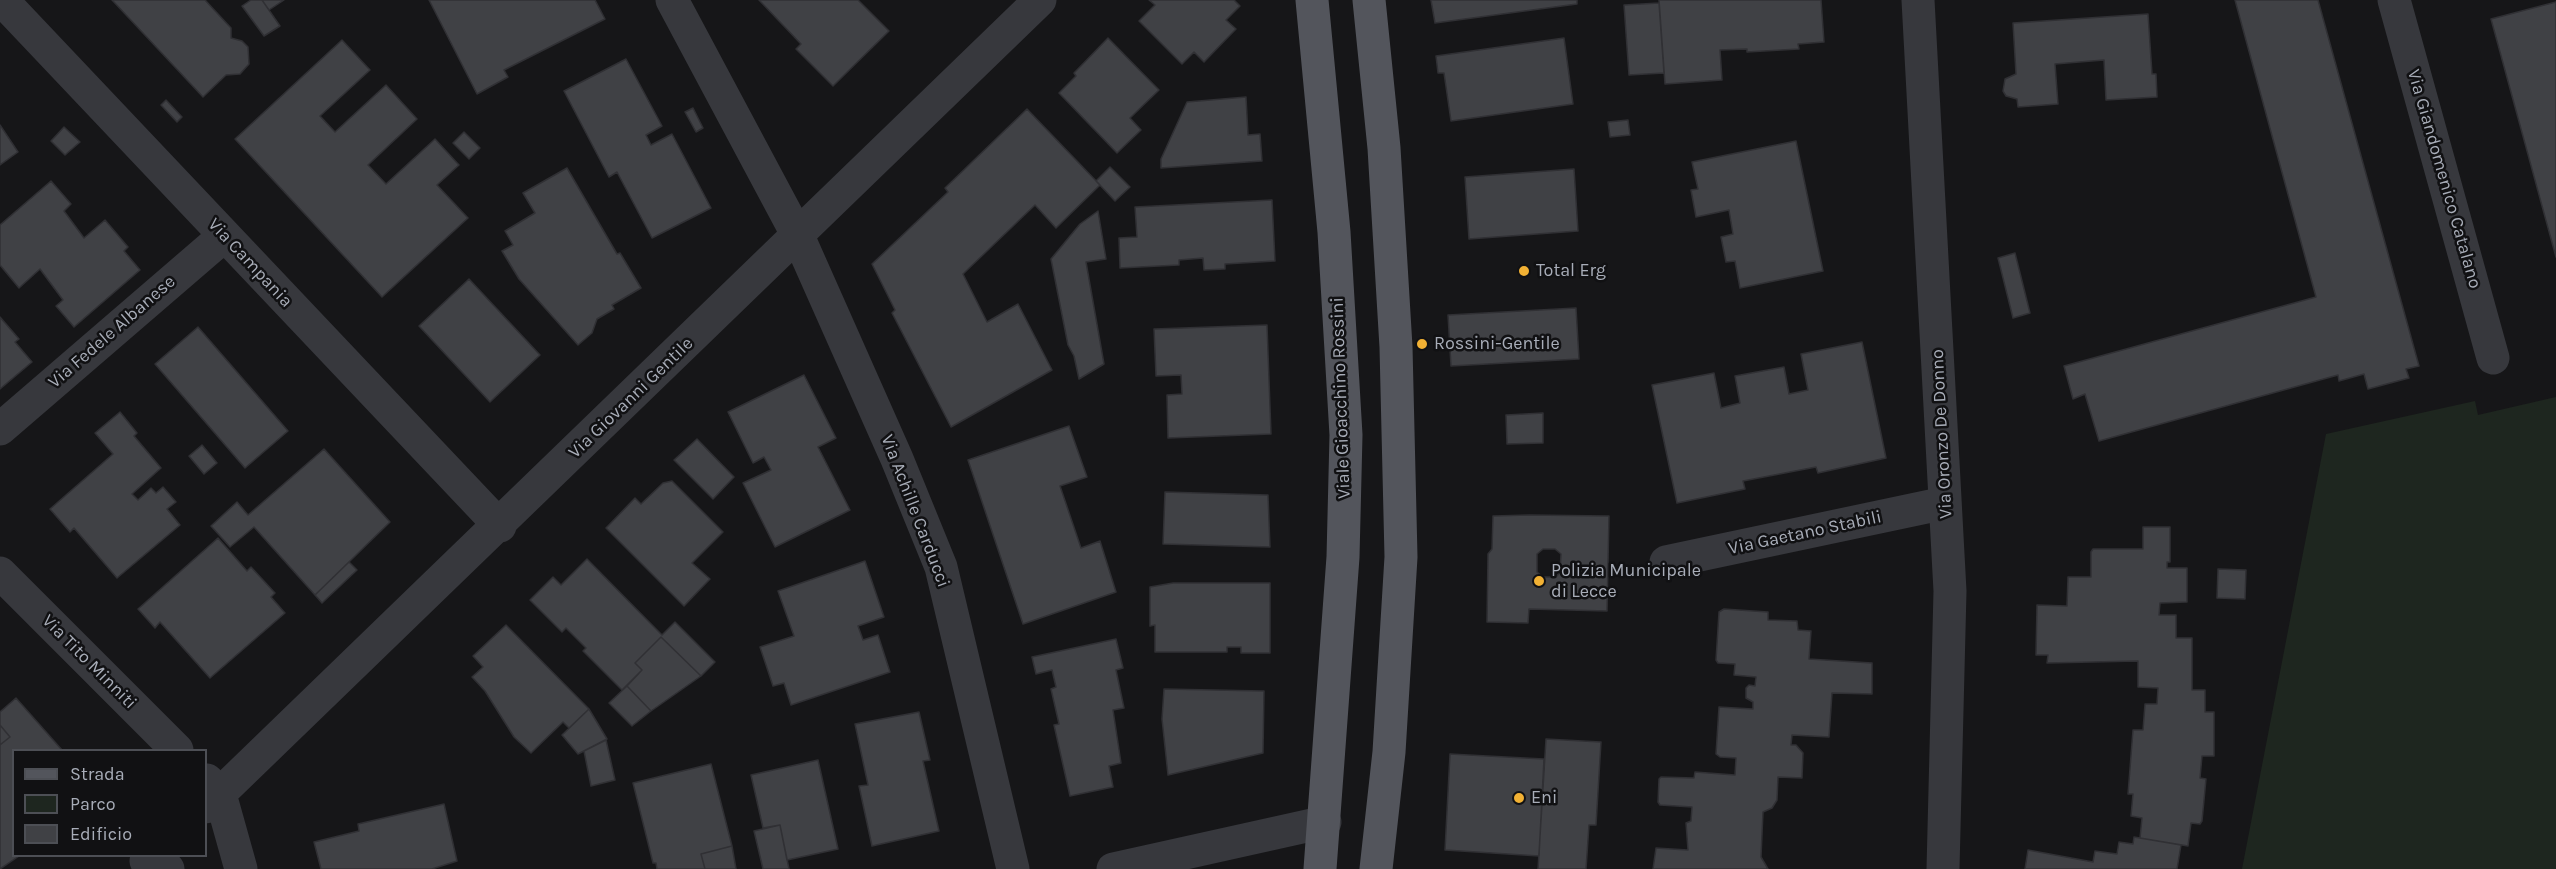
<!DOCTYPE html>
<html>
<head>
<meta charset="utf-8">
<style>
	body { margin:0 }
	#map { position:relative; width:2556px; height:869px; overflow:hidden; background:#161618; font-family:Karla,sans-serif }
	canvas { display:block }
	.legend { position:absolute; left:12px; top:749px; width:195px; height:108px; box-sizing:border-box; background:#111113; border:2px solid #4d4f55; margin:0; padding:8px 10px; list-style:none; font-size:18px; color:#a8adb8 }
	.legend li { display:flex; align-items:center; gap:12px; height:30px }
	.legend b { width:30px; border:2px solid #4d4f55 }
</style>
</head>
<body>
<div id="map">
<canvas width="2556" height="869"></canvas>
<ul class="legend">
<li><b style="height:8px;background:#53555c"></b>Strada</li>
<li><b style="height:16px;background:#1e261f"></b>Parco</li>
<li><b style="height:16px;background:#404145"></b>Edificio</li>
</ul>
</div>
<script>
const context = document.querySelector('canvas').getContext('2d');
context.lineJoin = 'round';
function fillPath(path, color) { context.fillStyle = color; context.fill(path, 'evenodd'); }
function trace(path, color, width, dash) { context.strokeStyle = color; context.lineWidth = width; context.lineCap = dash ? 'butt' : 'round'; context.setLineDash(dash || []); context.stroke(path); }
function drawText(font, color, halo, rows, align = 'center') {
  context.font = font + ' Karla,sans-serif'; context.lineWidth = 5; context.setLineDash([]); context.textBaseline = 'middle'; context.strokeStyle = halo; context.fillStyle = color; for (const [text, x, y, turn = 0] of rows) {
    context.save(); context.translate(x, y); context.rotate((+turn || 0) * Math.PI / 180); context.textAlign = isNaN(turn) ? turn : align; if (halo) context.strokeText(text, 0, 0); context.fillText(text, 0, 0); context.restore();
  }
}
fillPath(new Path2D(`
	M2556,397V869H2242L2326,434L2475,401L2478,415Z`), '#1e261f');
const building = new Path2D(`
	M112,0H205L231,28V38L242,41L248,47L249,64L240,74L226,75L203,97Z
	M251,0H262L280,26L264,36L242,6Z
	M262,0H284L269,10Z
	M429,0H595L605,19L504,70L508,77L477,94Z
	M759,0H858L889,31L833,86L796,49L801,44Z
	M1149,0H1234L1240,6L1226,20L1236,29L1204,62L1194,52L1182,64L1139,21L1155,5Z
	M1431,0H1577V4L1435,23Z
	M1659,0H1821L1824,42L1798,44L1799,49L1747,52V49L1720,50L1722,80L1665,84Z
	M2235,0H2318L2419,366L2406,369L2409,378L2368,389L2364,374L2339,381L2338,375L2099,441L2085,394L2073,399L2064,366L2316,297Z
	M2556,2V257L2491,19Z
	M1659,3L1664,73L1629,75L1624,5Z
	M2148,14L2152,74H2156L2157,97L2106,100L2104,60L2055,64L2058,104L2018,107L2017,99L2006,96L2003,91L2005,79L2016,74L2013,23Z
	M1108,38L1159,90L1130,118L1141,130L1117,153L1059,93L1076,76L1074,73Z
	M1564,38L1573,104L1451,121L1444,73H1438L1436,56Z
	M342,40L370,70L320,116L335,132L386,85L417,119L368,165L386,184L435,139L459,165L437,185L468,218L382,297L235,139Z
	M626,59L662,126L646,135L651,145L672,134L711,208L652,238L617,172L609,177L564,91Z
	M1246,97L1248,135L1260,134L1262,161L1161,168V159L1187,102Z
	M166,100L182,117L177,122L161,105Z
	M693,108L703,128L696,132L685,112Z
	M1027,109L1100,185L1056,228L1035,205L963,274L987,322L1018,304L1052,370L951,427L892,313L895,310L872,264L948,192L945,188Z
	M1628,120L1630,135L1610,137L1608,122Z
	M0,125L18,152L0,165Z
	M64,127L80,142L65,155L51,141Z
	M464,132L480,148L469,159L453,143Z
	M1796,141L1823,271L1740,288L1735,261L1726,262L1721,237L1733,234L1729,210L1696,217L1691,190L1698,189L1692,162Z
	M1110,167L1130,187L1115,201L1096,181Z
	M567,168L617,254L620,253L641,288L612,305L614,309L597,319L592,333L578,345L519,279L502,251L513,245L505,231L535,213L523,193Z
	M1574,169L1578,231L1469,239L1465,177Z
	M51,181L71,204L64,211L84,238L105,220L128,247L124,251L140,270L74,327L56,306L63,300L40,269L19,288L0,265V225Z
	M1272,200L1275,261L1225,264V269L1204,270L1203,258L1179,260V265L1120,268L1119,238L1137,237L1135,207Z
	M1098,211L1106,259L1086,262L1104,364L1079,379L1074,356L1068,345L1051,259L1080,224Z
	M2015,253L2030,313L2013,318L1998,258Z
	M469,279L540,355L490,402L419,326Z
	M1576,308L1579,359L1451,366L1448,315Z
	M0,317L19,339L15,342L32,362L0,389Z
	M1267,325L1271,434L1168,438L1167,395L1182,394L1181,375L1156,376L1154,329Z
	M198,327L288,431L245,468L155,364Z
	M1862,342L1886,458L1818,473L1816,467L1743,481L1745,489L1677,503L1652,385L1714,373L1721,408L1740,403L1735,376L1784,367L1789,394L1808,390L1801,354Z
	M804,375L836,438L818,447L850,510L775,547L743,483L771,470L764,457L753,463L728,412Z
	M120,412L137,433L134,436L161,468L132,494L138,500L151,488L156,493L163,487L176,502L167,509L180,525L117,578L74,528L70,532L50,509L113,454L95,433Z
	M1543,413V443L1507,444L1506,415Z
	M1069,426L1087,477L1060,486L1081,548L1100,541L1116,592L1023,624L968,460Z
	M697,439L734,477L713,499L674,460Z
	M202,445L217,463L204,474L189,456Z
	M324,449L390,522L315,595L254,527L230,547L211,526L237,502L248,515Z
	M672,481L723,532L692,563L710,579L684,606L606,528L635,498L641,504L663,483Z
	M1165,492L1268,495L1270,547L1163,544Z
	M1529,515L1609,516L1607,611L1529,609L1528,623L1487,622L1488,554L1492,549L1493,516ZM1543,549H1555L1561,554L1560,572L1556,577H1543L1537,572V554Z
	M2143,527H2170V562H2167V568H2187V602L2160,603L2159,615H2176V638H2192V690H2205V712H2214V756H2202L2200,778L2206,779L2202,821L2200,824L2191,823L2188,846L2140,838L2142,818L2131,816L2133,794H2128L2133,730H2143L2145,704H2157L2158,688L2138,687V661L2047,663L2048,655H2036L2037,605L2067,606L2068,577H2091V552L2093,549H2143Z
	M218,538L247,571L251,567L275,593L271,597L285,613L210,678L160,622L155,628L138,609Z
	M587,559L662,635L675,622L715,662L701,676L661,637L635,663L642,670L622,690L583,651L586,648L566,628L562,632L530,600L553,577L561,585Z
	M865,561L884,617L858,626L863,640L878,635L890,672L791,705L784,683L773,686L760,647L794,636L778,591Z
	M349,562L357,570L322,603L315,595Z
	M2218,569L2246,570L2245,599L2217,598Z
	M1173,583H1270V653H1241V647H1227V652H1155V625L1150,626V587Z
	M1724,609L1768,612V620L1797,621L1798,630L1811,631L1809,659L1872,663V694L1832,693L1829,737L1792,735L1791,745H1796L1803,753L1802,778L1778,777L1777,800L1772,808L1763,812L1761,857L1768,869H1653L1656,848L1688,850L1686,823L1691,821L1692,807L1660,805L1658,802L1659,779L1661,777L1694,778L1695,772L1735,775L1736,758L1720,757L1716,754L1719,707L1753,709V702L1746,698V688L1749,685L1755,686L1756,677L1734,675L1735,664L1718,663L1716,660L1719,612Z
	M506,625L589,709L569,728L563,722L531,753L514,737L485,691L472,677L483,667L473,656Z
	M661,637L701,676L651,711L627,686L642,670L635,663Z
	M1116,639L1123,668L1116,670L1124,708L1113,710L1121,763L1109,766L1113,787L1070,796L1054,725L1059,724L1051,689L1056,687L1052,670L1036,674L1032,657Z
	M627,686L651,711L632,726L609,703Z
	M1164,689L1264,691L1263,753L1168,775L1162,719Z
	M16,698L62,750H14V856H19L0,869V745L10,737L0,725V712Z
	M589,709L607,739L578,754L562,735Z
	M919,712L930,760L923,761L939,831L872,846L859,786L868,785L855,724Z
	M0,725L10,737L0,745Z
	M1546,739L1601,742L1596,825H1589L1586,869H1538Z
	M606,740L615,780L591,786L584,751Z
	M1450,754L1544,759L1539,856L1445,850Z
	M818,760L838,849L787,860L780,825L763,828L751,775Z
	M711,764L732,846L701,854L705,869H657L656,863H653L633,783Z
	M444,804L457,861L432,869H321L314,842L359,831L358,824Z
	M780,825L789,869H763L754,831Z
	M2134,837L2181,845L2177,869H2025L2028,850L2093,862L2095,851L2117,854L2119,842L2133,844Z
	M732,846L736,869H705L701,854Z`);
fillPath(building, '#404145');
trace(building, '#303034', 1.5);
trace(new Path2D(`
	M2,0L500,526
	M672,0L798,236L897,459L941,567L1013,869
	M1918,0L1950,591L1943,869
	M2394,0L2493,358
	M0,429L224,236
	M1666,562L1945,503
	M0,573L177,750
	M207,780L220,794L241,869
	M206,807L1040,0
	M146,861L168,869
	M1113,869L1325,822`), '#37383d', 33);
trace(new Path2D(`
	M1312,0L1334,232L1346,435L1343,557L1320,869
	M1369,0L1384,148L1396,347L1401,557L1389,752L1376,869`), '#53555c', 33);
for (const [x, y, r, color] of [
	[1524,271,6,"#f2b134"],
	[1422,344,6,"#f2b134"],
	[1539,581,6,"#f2b134"],
	[1519,798,6,"#f2b134"]
]) { const dot = new Path2D(); dot.arc(x, y, r, 0, 2 * Math.PI); context.fillStyle = color; context.fill(dot); trace(dot, '#111113', 2); }
drawText('18px', '#a8adb8', '#111113', [
	["Via Giandomenico Catalano",2444,179,74],
	["Via Campania",250,263,47],
	["Via Fedele Albanese",112,332,-41],
	["Via Giovanni Gentile",631,398,-44],
	["Viale Gioacchino Rossini",1341,398,-92],
	["Via Oronzo De Donno",1942,434,-93],
	["Via Achille Carducci",915,511,69],
	["Via Gaetano Stabili",1805,533,-12],
	["Via Tito Minniti",89,662,45]
]);
drawText('18px', '#a8adb8', '#111113', [
	["Total Erg",1536,271],
	["Rossini-Gentile",1434,344],
	["Polizia Municipale",1551,571],
	["di Lecce",1551,592],
	["Eni",1531,798]
], 'left');
</script>
</body>
</html>
